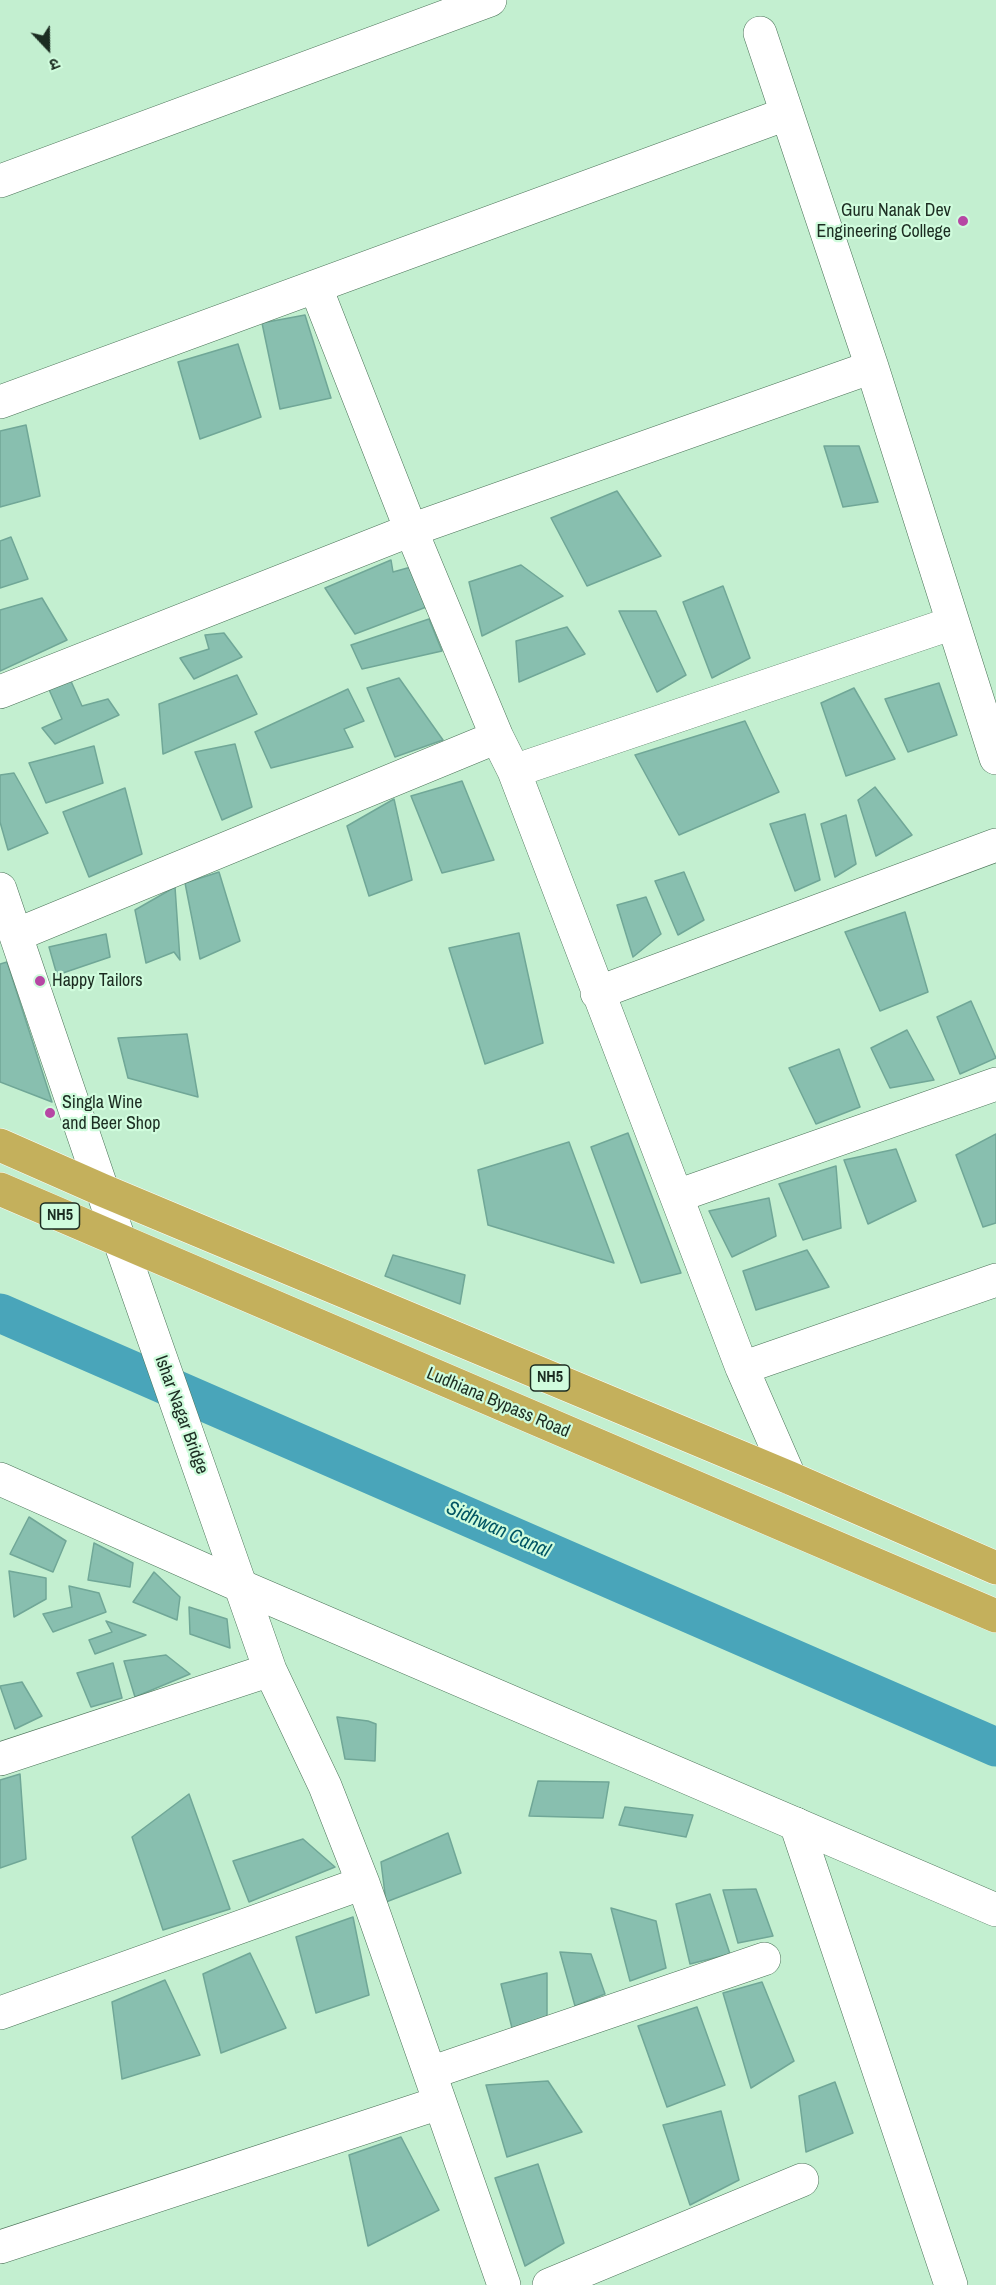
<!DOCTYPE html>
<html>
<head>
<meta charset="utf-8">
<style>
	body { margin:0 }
	#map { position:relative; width:996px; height:2285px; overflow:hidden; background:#c3efd0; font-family:"Archivo Narrow","Noto Sans Devanagari",sans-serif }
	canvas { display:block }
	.north { position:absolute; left:18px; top:18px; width:60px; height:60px; -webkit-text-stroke:4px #d0fcdd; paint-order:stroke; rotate:158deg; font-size:16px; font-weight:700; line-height:24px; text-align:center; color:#1c2d22 }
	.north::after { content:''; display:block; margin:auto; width:21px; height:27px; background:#1c2d22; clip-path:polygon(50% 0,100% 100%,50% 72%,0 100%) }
</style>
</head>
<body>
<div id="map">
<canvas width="996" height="2285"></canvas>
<div class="north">उ</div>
</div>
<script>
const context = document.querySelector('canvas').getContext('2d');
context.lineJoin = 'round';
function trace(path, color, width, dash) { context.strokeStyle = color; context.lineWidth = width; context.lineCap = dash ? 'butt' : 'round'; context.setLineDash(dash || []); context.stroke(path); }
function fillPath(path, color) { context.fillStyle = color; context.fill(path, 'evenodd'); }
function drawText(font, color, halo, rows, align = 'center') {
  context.font = font + ' "Archivo Narrow",sans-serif'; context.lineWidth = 4.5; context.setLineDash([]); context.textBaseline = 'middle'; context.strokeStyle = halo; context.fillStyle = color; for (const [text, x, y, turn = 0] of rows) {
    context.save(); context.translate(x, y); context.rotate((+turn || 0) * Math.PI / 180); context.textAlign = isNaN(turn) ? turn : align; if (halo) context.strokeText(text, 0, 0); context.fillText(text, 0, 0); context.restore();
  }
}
trace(new Path2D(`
	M0,1313L996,1747`), '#49a5ba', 39);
const building = new Path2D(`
	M305,315L331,398L280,409L262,323Z
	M238,344L261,417L200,439L178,362Z
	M26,425L40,496L0,507V431Z
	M824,446H859L878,502L843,507Z
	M617,491L661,556L587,586L551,518Z
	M11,537L28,579L0,588V541Z
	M391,560L393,572L411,567L429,606L355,634L325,588Z
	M521,565L563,596L482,636L469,582Z
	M723,586L750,658L712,678L683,602Z
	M42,598L67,640L0,671V610Z
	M619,611H656L686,675L657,692Z
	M429,619L442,651L362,669L351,645Z
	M567,627L585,654L519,682L516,641Z
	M224,633L242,657L194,679L180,658L209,649L205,635Z
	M237,675L257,714L163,754L159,704Z
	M399,678L443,740L395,757L367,688Z
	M70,679L82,706L108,699L119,715L55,744L42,728L62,719L47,685Z
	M939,683L957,735L908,752L885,699Z
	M854,688L895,759L846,776L821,703Z
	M348,689L364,721L344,729L353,747L271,768L255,732Z
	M745,721L779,792L679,835L635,755Z
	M235,744L252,807L222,820L195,752Z
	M94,746L103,783L46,803L29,763Z
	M14,773L48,833L8,850L0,822V775Z
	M462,781L494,860L442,873L411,796Z
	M875,787L912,835L876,856L858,800Z
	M125,788L142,854L89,877L63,812Z
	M394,799L412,880L369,896L347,826Z
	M805,814L820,880L795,891L770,824Z
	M846,815L856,864L835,877L821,824Z
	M219,872L240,941L200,959L185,883Z
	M684,872L704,920L678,935L655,881Z
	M175,887L180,960L174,952L146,963L135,910Z
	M646,897L661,934L633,957L617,905Z
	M905,912L928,992L880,1011L845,932Z
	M519,933L543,1043L485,1064L449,948Z
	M106,934L110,957L57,975L49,947Z
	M7,962L52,1102L0,1082V964Z
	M971,1001L996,1058L960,1074L937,1017Z
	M907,1030L934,1080L890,1088L871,1048Z
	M187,1034L198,1097L128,1078L118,1038Z
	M839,1049L860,1107L816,1124L789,1068Z
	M628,1133L681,1273L641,1283L591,1147Z
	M996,1134V1223L983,1227L956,1155Z
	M569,1142L614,1263L488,1225L478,1170Z
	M896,1149L916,1201L868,1224L844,1160Z
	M836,1166L841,1228L803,1240L779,1184Z
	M769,1198L776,1236L732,1257L709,1211Z
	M807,1250L829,1287L756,1310L743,1271Z
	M393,1255L465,1275L460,1304L385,1276Z
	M29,1517L66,1541L53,1572L10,1554Z
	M94,1543L133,1563L130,1587L88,1580Z
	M9,1571L46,1578V1599L14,1617Z
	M154,1572L180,1597L177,1620L133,1602Z
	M69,1586L99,1593L106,1612L53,1632L43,1614L72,1607Z
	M189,1607L227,1619L230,1648L190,1634Z
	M106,1621L146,1635L95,1654L89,1640L112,1632Z
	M166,1655L190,1674L135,1697L124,1661Z
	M113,1663L122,1698L91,1707L77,1673Z
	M22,1682L42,1716L15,1729L0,1686Z
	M337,1717L368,1721L376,1724L375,1761L345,1759Z
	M20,1774L26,1859L0,1868V1780Z
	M538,1781L609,1782L603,1818L529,1816Z
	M189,1794L230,1909L163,1930L132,1837Z
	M625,1807L693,1815L686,1837L619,1825Z
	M448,1833L461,1873L386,1902L381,1862Z
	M303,1839L335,1867L249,1902L233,1861Z
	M756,1889L773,1936L738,1943L723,1890Z
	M710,1894L730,1954L690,1964L676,1904Z
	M611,1908L656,1921L666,1968L630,1981Z
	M353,1917L369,1995L316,2013L296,1937Z
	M560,1952L591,1954L605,1994L575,2006Z
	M250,1953L286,2028L221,2053L203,1974Z
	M547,1973V2022L513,2032L501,1984Z
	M165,1980L200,2055L122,2079L112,2002Z
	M762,1982L794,2061L751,2088L723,1993Z
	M697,2007L725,2085L667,2107L638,2026Z
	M548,2081L582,2132L507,2157L486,2085Z
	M835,2082L853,2133L806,2152L799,2096Z
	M721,2111L739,2180L690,2205L663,2125Z
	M401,2137L439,2210L368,2246L349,2155Z
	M538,2164L564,2243L525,2266L495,2178Z`);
fillPath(building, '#88bfaf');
trace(building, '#70a797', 1.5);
const minor = new Path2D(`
	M0,181L490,0
	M316,288L411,530L497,737L514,771L742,1368L790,1478
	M872,367L996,758
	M0,402L786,114
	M0,692L411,530L872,367L760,33
	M514,771L953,623
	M0,889L120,1242L270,1670L325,1786L363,1883L504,2285
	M16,935L497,737
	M597,993L996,845
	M677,1196L996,1084
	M742,1368L996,1280
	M0,1759L270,1670
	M796,1824L951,2285
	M0,2013L363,1883
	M430,2073L764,1959
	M0,2247L439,2103
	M549,2285L802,2180`);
const tertiary = new Path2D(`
	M0,1479L243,1587L996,1910`);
const trunk = new Path2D(`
	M0,1145L102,1190L790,1478L996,1568
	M0,1189L996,1616`);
trace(minor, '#4b7358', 34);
trace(tertiary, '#4b7358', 34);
trace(trunk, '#fff', 34);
trace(minor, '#fff', 33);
trace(tertiary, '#fff', 33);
trace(trunk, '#c4b05c', 33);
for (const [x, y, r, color] of [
	[963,221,6,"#b647a4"],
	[40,981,6,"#b647a4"],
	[50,1113,6,"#b647a4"]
]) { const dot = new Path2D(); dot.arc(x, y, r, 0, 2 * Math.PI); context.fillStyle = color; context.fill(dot); trace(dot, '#d0fcdd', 2); }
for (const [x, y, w] of [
	[60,1216,39],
	[550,1378,39]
]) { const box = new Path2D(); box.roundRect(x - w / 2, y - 13, w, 26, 4.5); context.fillStyle = '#d0fcdd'; context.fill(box); trace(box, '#1c2d22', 1.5); }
drawText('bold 16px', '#1c2d22', null, [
	["NH5",60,1216],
	["NH5",550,1378]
]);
drawText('18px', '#1c2d22', '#d0fcdd', [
	["Guru Nanak Dev",951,211,"right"],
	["Engineering College",951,232,"right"],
	["Happy Tailors",52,981],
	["Singla Wine",62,1103],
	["and Beer Shop",62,1124]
], 'left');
drawText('18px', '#1c2d22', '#d0fcdd', [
	["Ludhiana Bypass Road",498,1403,23],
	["Ishar Nagar Bridge",181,1415,70]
]);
drawText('italic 20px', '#005564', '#d0fcdd', [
	["Sidhwan Canal",498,1530,24]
]);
</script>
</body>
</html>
